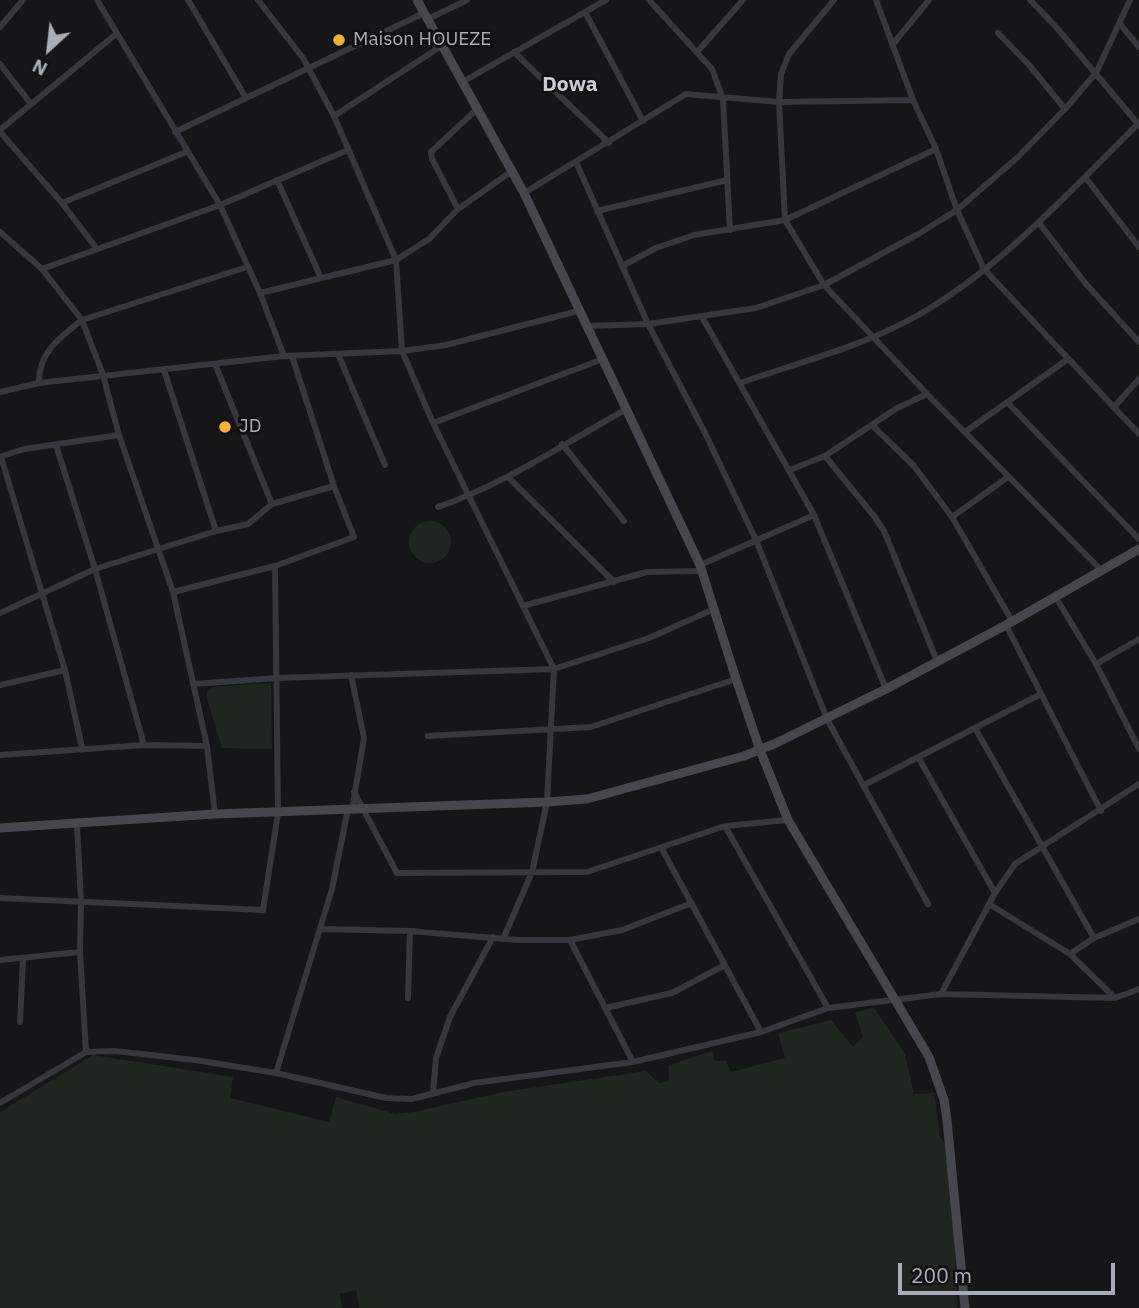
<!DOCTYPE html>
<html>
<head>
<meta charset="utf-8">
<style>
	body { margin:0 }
	#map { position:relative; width:1139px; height:1308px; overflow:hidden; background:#161618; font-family:"IBM Plex Sans",sans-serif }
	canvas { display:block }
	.north { position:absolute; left:14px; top:14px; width:70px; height:70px; -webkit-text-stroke:5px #111113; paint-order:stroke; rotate:207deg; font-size:19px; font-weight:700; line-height:28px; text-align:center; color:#a8adb8 }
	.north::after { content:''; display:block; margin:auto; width:24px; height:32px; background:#a8adb8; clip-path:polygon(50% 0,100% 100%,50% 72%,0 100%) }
	.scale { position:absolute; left:898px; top:1263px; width:217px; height:32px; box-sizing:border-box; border:4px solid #a8adb8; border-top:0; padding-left:9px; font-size:21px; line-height:24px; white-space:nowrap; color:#a8adb8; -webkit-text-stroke:5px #111113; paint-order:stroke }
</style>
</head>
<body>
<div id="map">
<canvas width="1139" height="1308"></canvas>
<div class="north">N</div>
<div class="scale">200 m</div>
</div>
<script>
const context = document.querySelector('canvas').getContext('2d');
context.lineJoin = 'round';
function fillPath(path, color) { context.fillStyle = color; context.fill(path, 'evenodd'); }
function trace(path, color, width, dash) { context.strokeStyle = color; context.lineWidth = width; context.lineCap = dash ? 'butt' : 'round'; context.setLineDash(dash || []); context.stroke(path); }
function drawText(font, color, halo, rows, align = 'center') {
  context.font = font + ' "IBM Plex Sans",sans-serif'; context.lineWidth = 6; context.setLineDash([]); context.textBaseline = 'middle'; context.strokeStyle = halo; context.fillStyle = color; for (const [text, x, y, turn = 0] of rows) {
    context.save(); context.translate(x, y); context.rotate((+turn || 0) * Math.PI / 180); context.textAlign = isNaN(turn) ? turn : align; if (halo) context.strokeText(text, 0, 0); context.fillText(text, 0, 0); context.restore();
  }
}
fillPath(new Path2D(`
	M409 542a21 21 0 1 1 42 0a21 21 0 1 1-42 0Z
	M271,683L272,749L222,748L207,699V692L213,687Z
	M874,1008L905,1054L914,1094L934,1093L940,1136L945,1145L954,1222L957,1308H359L356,1290L340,1294L342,1308H0V1112L93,1055L233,1077L230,1098L329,1122L336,1097L395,1114L413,1112L503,1092L646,1071L659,1083L669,1081V1065L712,1051L715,1061H726L731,1072L785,1058L778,1033L831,1020L853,1047L863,1037L855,1012Z`), '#1e261f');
trace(new Path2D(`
	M97,0L220,205L260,293L284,356
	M188,0L246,98
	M258,0L303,58L334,116L396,260L402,351L433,423L554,669L547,802L532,872L504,937
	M649,0L712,69L723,99L730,230
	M834,0L789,54L781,74L779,102L785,220L824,285L927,394L1101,570
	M876,0L913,100L936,149L957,210L984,269L1139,434
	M1030,0L1057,28L1139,125
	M585,12L643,121
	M428,19L467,0
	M1120,24L1139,47
	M0,27L23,0
	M998,33L1030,66L1065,109
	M893,44L929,0
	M698,51L743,0
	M514,52L609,143
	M0,64L31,104
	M464,81L606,0
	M334,116L443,45
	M0,130L116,34
	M0,132L62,203L97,249
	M175,132L424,13
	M576,162L648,324L705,433L756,540L827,719L928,904
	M1085,177L1139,247
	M277,180L321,278
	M524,193L686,94L779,102L913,100
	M62,203L186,152
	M458,209L432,159L431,152L478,108
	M597,211L727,180
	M1039,223L1086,284L1139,342
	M0,232L42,269L82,320L103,375L119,435L173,592L207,746L215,814
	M622,266L656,248L694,235L785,220L936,149
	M42,269L220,205L348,150
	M260,293L396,260L429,239L458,209L512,171
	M702,317L814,515L886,689
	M587,326L648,324L756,308L824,285L920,233L957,210L1018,157L1065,109L1096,73L1130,0
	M338,354L385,465
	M215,364L272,504
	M164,370L216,531
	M39,383C38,353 60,337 82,320L247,267
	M740,383C800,362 865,346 920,314C1004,265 1070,191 1138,124
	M0,392L39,383L284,356L402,351L446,345L578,311
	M1007,402L1139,539
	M1114,407L1139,379
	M433,423L603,359
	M873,426L914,466L952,517L1012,621
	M965,432L1068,359
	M562,444L624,521
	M56,445L95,569L144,745
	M825,456L874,516L884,531L937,661
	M0,457L24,449L119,435
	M1,457L65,670L82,748
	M790,470L825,456L897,408L927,394
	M508,477L614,582
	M438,507C505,484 565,443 627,409
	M952,517L1008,477
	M700,565L814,515
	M173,592L275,566L354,537L334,486L292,356
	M1055,596L1096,664L1139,749
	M523,606L647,572L702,571
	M0,613L95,569L216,531L248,524L272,504L334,486
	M1006,625L1101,811
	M1096,664L1139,639
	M351,675L364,738L352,809
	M193,684L277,678L554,669L649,638L714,609
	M0,685L65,670
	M975,728L1094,938
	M428,736L591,727L736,679
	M0,755L144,745L207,746
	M918,757L995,893
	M864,785L1041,694
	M354,792L397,873L587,872L725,826L788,820
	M77,825L81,902L80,952L86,1052
	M725,826L828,1008
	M662,849L761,1032
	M0,898L263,910L278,813L275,566
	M989,904L1070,954L1115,998
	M320,929L410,931L518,940H570L622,930L692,903
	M570,940L633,1062
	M1070,954L1094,938L1139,919
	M0,960L80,952
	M941,994L995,893L1015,864L1139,784
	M408,998L410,931
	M605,1008L672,993L725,965
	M20,1022L23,958
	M276,1073L332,889L348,809
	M433,1093L436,1058L450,1017L493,937
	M0,1103L86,1052L115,1051L195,1060L276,1073L386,1098L412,1099L474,1083L633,1062L761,1032L828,1008L941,994L1115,998L1139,989`), '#37383d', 6);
trace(new Path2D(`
	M417,0L524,193L700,565L736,679L760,750L788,820L929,1057L944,1100L947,1120L965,1308
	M0,828L215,814L547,802L587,799L744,756L774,744L886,689L1006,625L1139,549`), '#45474d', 9);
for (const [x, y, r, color] of [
	[339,40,7,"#f2b134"],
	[225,427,7,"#f2b134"]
]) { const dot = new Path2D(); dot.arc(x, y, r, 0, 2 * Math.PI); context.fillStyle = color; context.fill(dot); trace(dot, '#111113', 2.5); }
drawText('19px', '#a8adb8', '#111113', [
	["Maison HOUEZE",353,40],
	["JD",239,427]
], 'left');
drawText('bold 21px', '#c9ccd4', '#111113', [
	["Dowa",570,85]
]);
</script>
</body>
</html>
